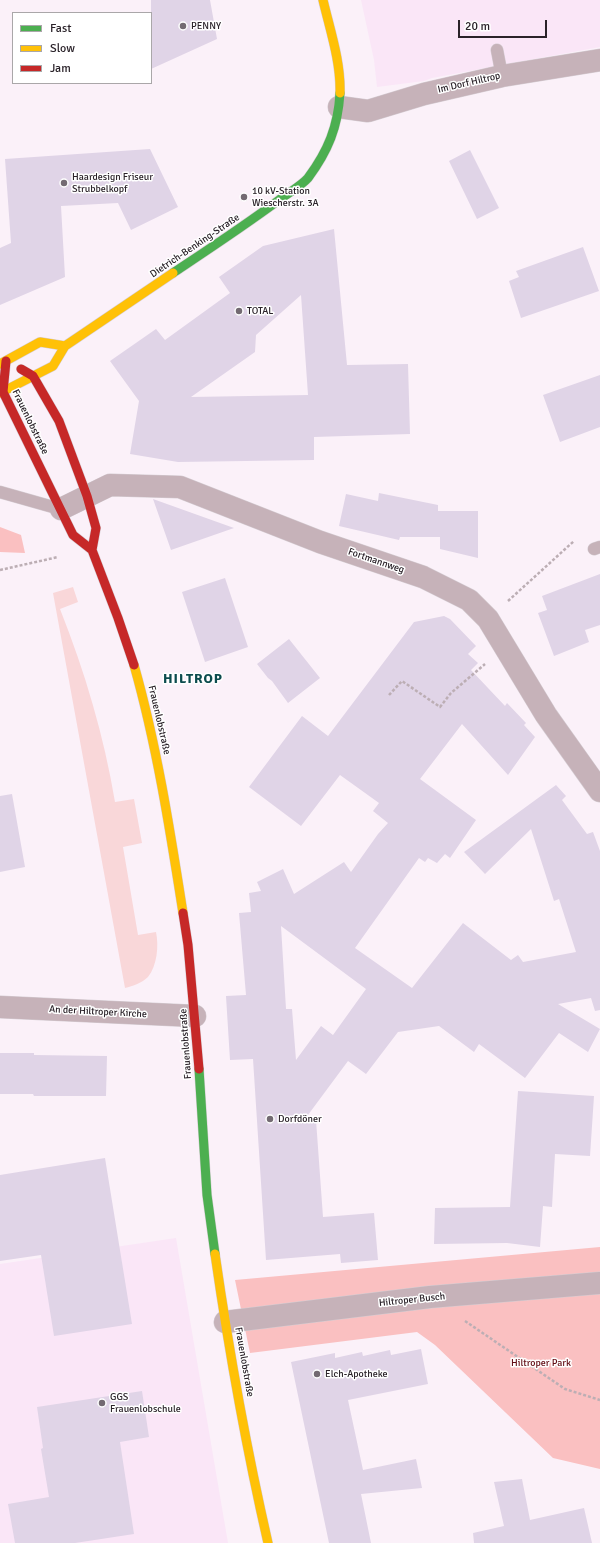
<!DOCTYPE html>
<html>
<head>
<meta charset="utf-8">
<style>
	body { margin:0 }
	#map { position:relative; width:600px; height:1543px; overflow:hidden; background:#fbf1f9; font-family:Signika,sans-serif }
	canvas { display:block }
	.legend { position:absolute; left:12px; top:12px; width:140px; height:72px; box-sizing:border-box; background:#fff; border:1px solid #aaa7a9; margin:0; padding:5px 7px; list-style:none; font-size:12px; color:#2a2229 }
	.legend li { display:flex; align-items:center; gap:8px; height:20px }
	.legend b { width:20px; border:1px solid #aaa7a9 }
	.scale { position:absolute; left:458px; top:20px; width:89px; height:18px; box-sizing:border-box; border:2px solid #2a2229; border-top:0; padding-left:5px; font-size:12px; line-height:14px; white-space:nowrap; color:#2a2229; -webkit-text-stroke:3px #fff; paint-order:stroke }
</style>
</head>
<body>
<div id="map">
<canvas width="600" height="1543"></canvas>
<ul class="legend">
<li><b style="height:5px;background:#4caf50"></b>Fast</li>
<li><b style="height:5px;background:#ffc107"></b>Slow</li>
<li><b style="height:5px;background:#c62828"></b>Jam</li>
</ul>
<div class="scale">20 m</div>
</div>
<script>
const context = document.querySelector('canvas').getContext('2d');
context.lineJoin = 'round';
function fillPath(path, color) { context.fillStyle = color; context.fill(path, 'evenodd'); }
function trace(path, color, width, dash) { context.strokeStyle = color; context.lineWidth = width; context.lineCap = dash ? 'butt' : 'round'; context.setLineDash(dash || []); context.stroke(path); }
function drawText(font, color, halo, rows, align = 'center') {
  context.font = font + ' Signika,sans-serif'; context.lineWidth = 3; context.setLineDash([]); context.textBaseline = 'middle'; context.strokeStyle = halo; context.fillStyle = color; for (const [text, x, y, turn = 0] of rows) {
    context.save(); context.translate(x, y); context.rotate((+turn || 0) * Math.PI / 180); context.textAlign = isNaN(turn) ? turn : align; if (halo) context.strokeText(text, 0, 0); context.fillText(text, 0, 0); context.restore();
  }
}
fillPath(new Path2D(`
	M361,0H600V47L432,78L424,81L377,87L374,60Z
	M176,1238L228,1543H0V1264Z`), '#fae6f7');
fillPath(new Path2D(`
	M73,587L78,602L60,609C85,672 104,736 115,802L134,799L142,843L123,847L138,935L156,932C159,946 157,966 148,977C142,983 133,986 125,988L53,593Z`), '#f9d7d9');
fillPath(new Path2D(`
	M0,527L21,535L25,553L0,552Z
	M600,1247V1469L553,1458L435,1345L417,1332L250,1353L235,1280Z`), '#fac0c1');
fillPath(new Path2D(`
	M151,0H210L217,39L151,69Z
	M150,149L178,207L131,230L118,203L61,206L65,277L0,305V248L11,243L5,159Z
	M470,150L499,208L477,219L449,161Z
	M334,229L347,365L408,364L410,434L314,437V460L178,462L130,454L139,401L110,361L156,329L165,340L230,293L219,277L263,246ZM301,295L308,395L191,397L255,352L256,335Z
	M583,247L599,291L521,318L509,281L519,277L516,271Z
	M600,375V427L560,442L543,395Z
	M379,493L438,505V511H478V558L440,549V537H400L399,540L339,526L346,494L378,501Z
	M153,499L234,528L171,550Z
	M600,574V625L585,630L589,642L554,656L538,613L547,610L542,596Z
	M225,578L248,647L205,662L182,592Z
	M444,616L450,619L476,646L468,654L478,663L471,670L505,706L507,703L526,723L524,725L535,737L508,775L462,724L420,779L476,820L450,858L445,854L437,863L428,858L425,862L419,858L355,948L412,988L463,923L511,960L518,955L523,962L576,952L559,899L554,901L531,829L485,874L464,852L556,785L566,796L562,800L587,834L593,832L600,851V1010L595,1011L591,998L558,1004L600,1029L588,1052L559,1033L525,1078L479,1044L474,1052L439,1026L398,1032L366,1074L348,1061L305,1119L316,1120L323,1217L374,1213L378,1260L341,1263L340,1254L266,1260L253,1059L230,1060L226,996L246,995L239,913L251,912L249,893L261,891L257,882L283,869L294,894L344,862L351,872L378,834L388,823L373,811L379,803L340,775L301,826L249,787L302,716L328,736L414,622ZM281,926L366,989L333,1035L321,1026L296,1060L292,1009H286Z
	M289,639L320,678L288,703L272,681L268,678L257,664Z
	M12,794L25,867L0,872V796Z
	M0,1053H34V1055L107,1056L106,1096H34L33,1094H0Z
	M518,1091L594,1096L590,1156L555,1154L552,1207L543,1206L540,1247L507,1243L434,1244L435,1208L510,1207Z
	M105,1158L132,1324L54,1336L41,1255L0,1261V1175Z
	M421,1349L428,1384L348,1400L363,1470L416,1459L422,1488L361,1494L371,1543H329L291,1362L335,1353V1358L362,1352L363,1356L390,1350L391,1355Z
	M142,1391L149,1437L120,1442L134,1534L75,1543H15L8,1504L49,1497L41,1449L43,1448L37,1407Z
	M522,1479L530,1520L584,1508L592,1543H474L473,1533L504,1526L494,1482Z`), '#e0d4e7');
const lane = new Path2D(`
	M497,50L502,76
	M0,492L60,509
	M594,549L600,547`);
const street = new Path2D(`
	M339,107L368,111L424,94L502,76L600,60
	M61,509L110,485L180,487L320,542L423,577L469,600L488,619L546,715L600,791
	M0,1007L195,1016
	M225,1322L430,1297L600,1283`);
const fast = new Path2D(`
	M173,273C209,249 244,226 279,200C288,193 301,186 308,178C328,151 338,127 340,93
	M199,1069L207,1195L215,1254`);
const slow = new Path2D(`
	M323,0C330,30 341,62 340,93
	M0,364L40,342L65,346
	M0,393L53,366L65,346L173,273
	M134,665C157,746 170,830 183,913
	M215,1254C229,1351 246,1447 268,1543`);
const jam = new Path2D(`
	M6,361L3,392L73,535L92,550L118,618L134,665
	M21,369L33,376L59,421L87,496L96,528L92,550
	M183,913L188,945L199,1069`);
trace(lane, '#d5cdd3', 13);
trace(street, '#d5cdd3', 23);
trace(fast, '#d5cdd3', 10);
trace(slow, '#d5cdd3', 10);
trace(jam, '#d5cdd3', 10);
trace(new Path2D(`
	M0,570L58,557
	M508,601L574,541
	M389,695L402,681L440,707L451,693L485,664
	M465,1321L565,1389L600,1400`), '#bcaeb4', 2.5, [3, 2]);
trace(lane, '#c6b2b9', 12);
trace(street, '#c6b2b9', 22);
trace(fast, '#4caf50', 9);
trace(slow, '#ffc107', 9);
trace(jam, '#c62828', 9);
for (const [x, y, r, color] of [
	[183,26,4,"#736a72"],
	[64,183,4,"#736a72"],
	[244,197,4,"#736a72"],
	[239,311,4,"#736a72"],
	[270,1119,4,"#736a72"],
	[317,1374,4,"#736a72"],
	[102,1403,4,"#736a72"]
]) { const dot = new Path2D(); dot.arc(x, y, r, 0, 2 * Math.PI); context.fillStyle = color; context.fill(dot); trace(dot, '#fff', 1.5); }
drawText('10px', '#2a2229', '#fff', [
	["PENNY",191,26],
	["Haardesign Friseur",72,177],
	["Strubbelkopf",72,189],
	["10 kV-Station",252,191],
	["Wiescherstr. 3A",252,203],
	["TOTAL",247,311],
	["Dorfdöner",278,1119],
	["Elch-Apotheke",325,1374],
	["GGS",110,1397],
	["Frauenlobschule",110,1409]
], 'left');
drawText('10px', '#2a2229', '#fff', [
	["Im Dorf Hiltrop",469,83,-13],
	["Dietrich-Benking-Straße",195,246,-34],
	["Frauenlobstraße",30,422,64],
	["Fortmannweg",376,561,19],
	["Frauenlobstraße",159,720,77],
	["An der Hiltroper Kirche",98,1012,3],
	["Frauenlobstraße",186,1044,-94],
	["Hiltroper Busch",412,1300,-6],
	["Frauenlobstraße",244,1362,80]
]);
drawText('10px', '#610a12', '#fff', [
	["Hiltroper Park",541,1363]
]);
context.letterSpacing = '1px';
drawText('bold 14px', '#0c4c4e', '#fff', [
	["HILTROP",193,679]
]);
context.letterSpacing = '0px';
</script>
</body>
</html>
